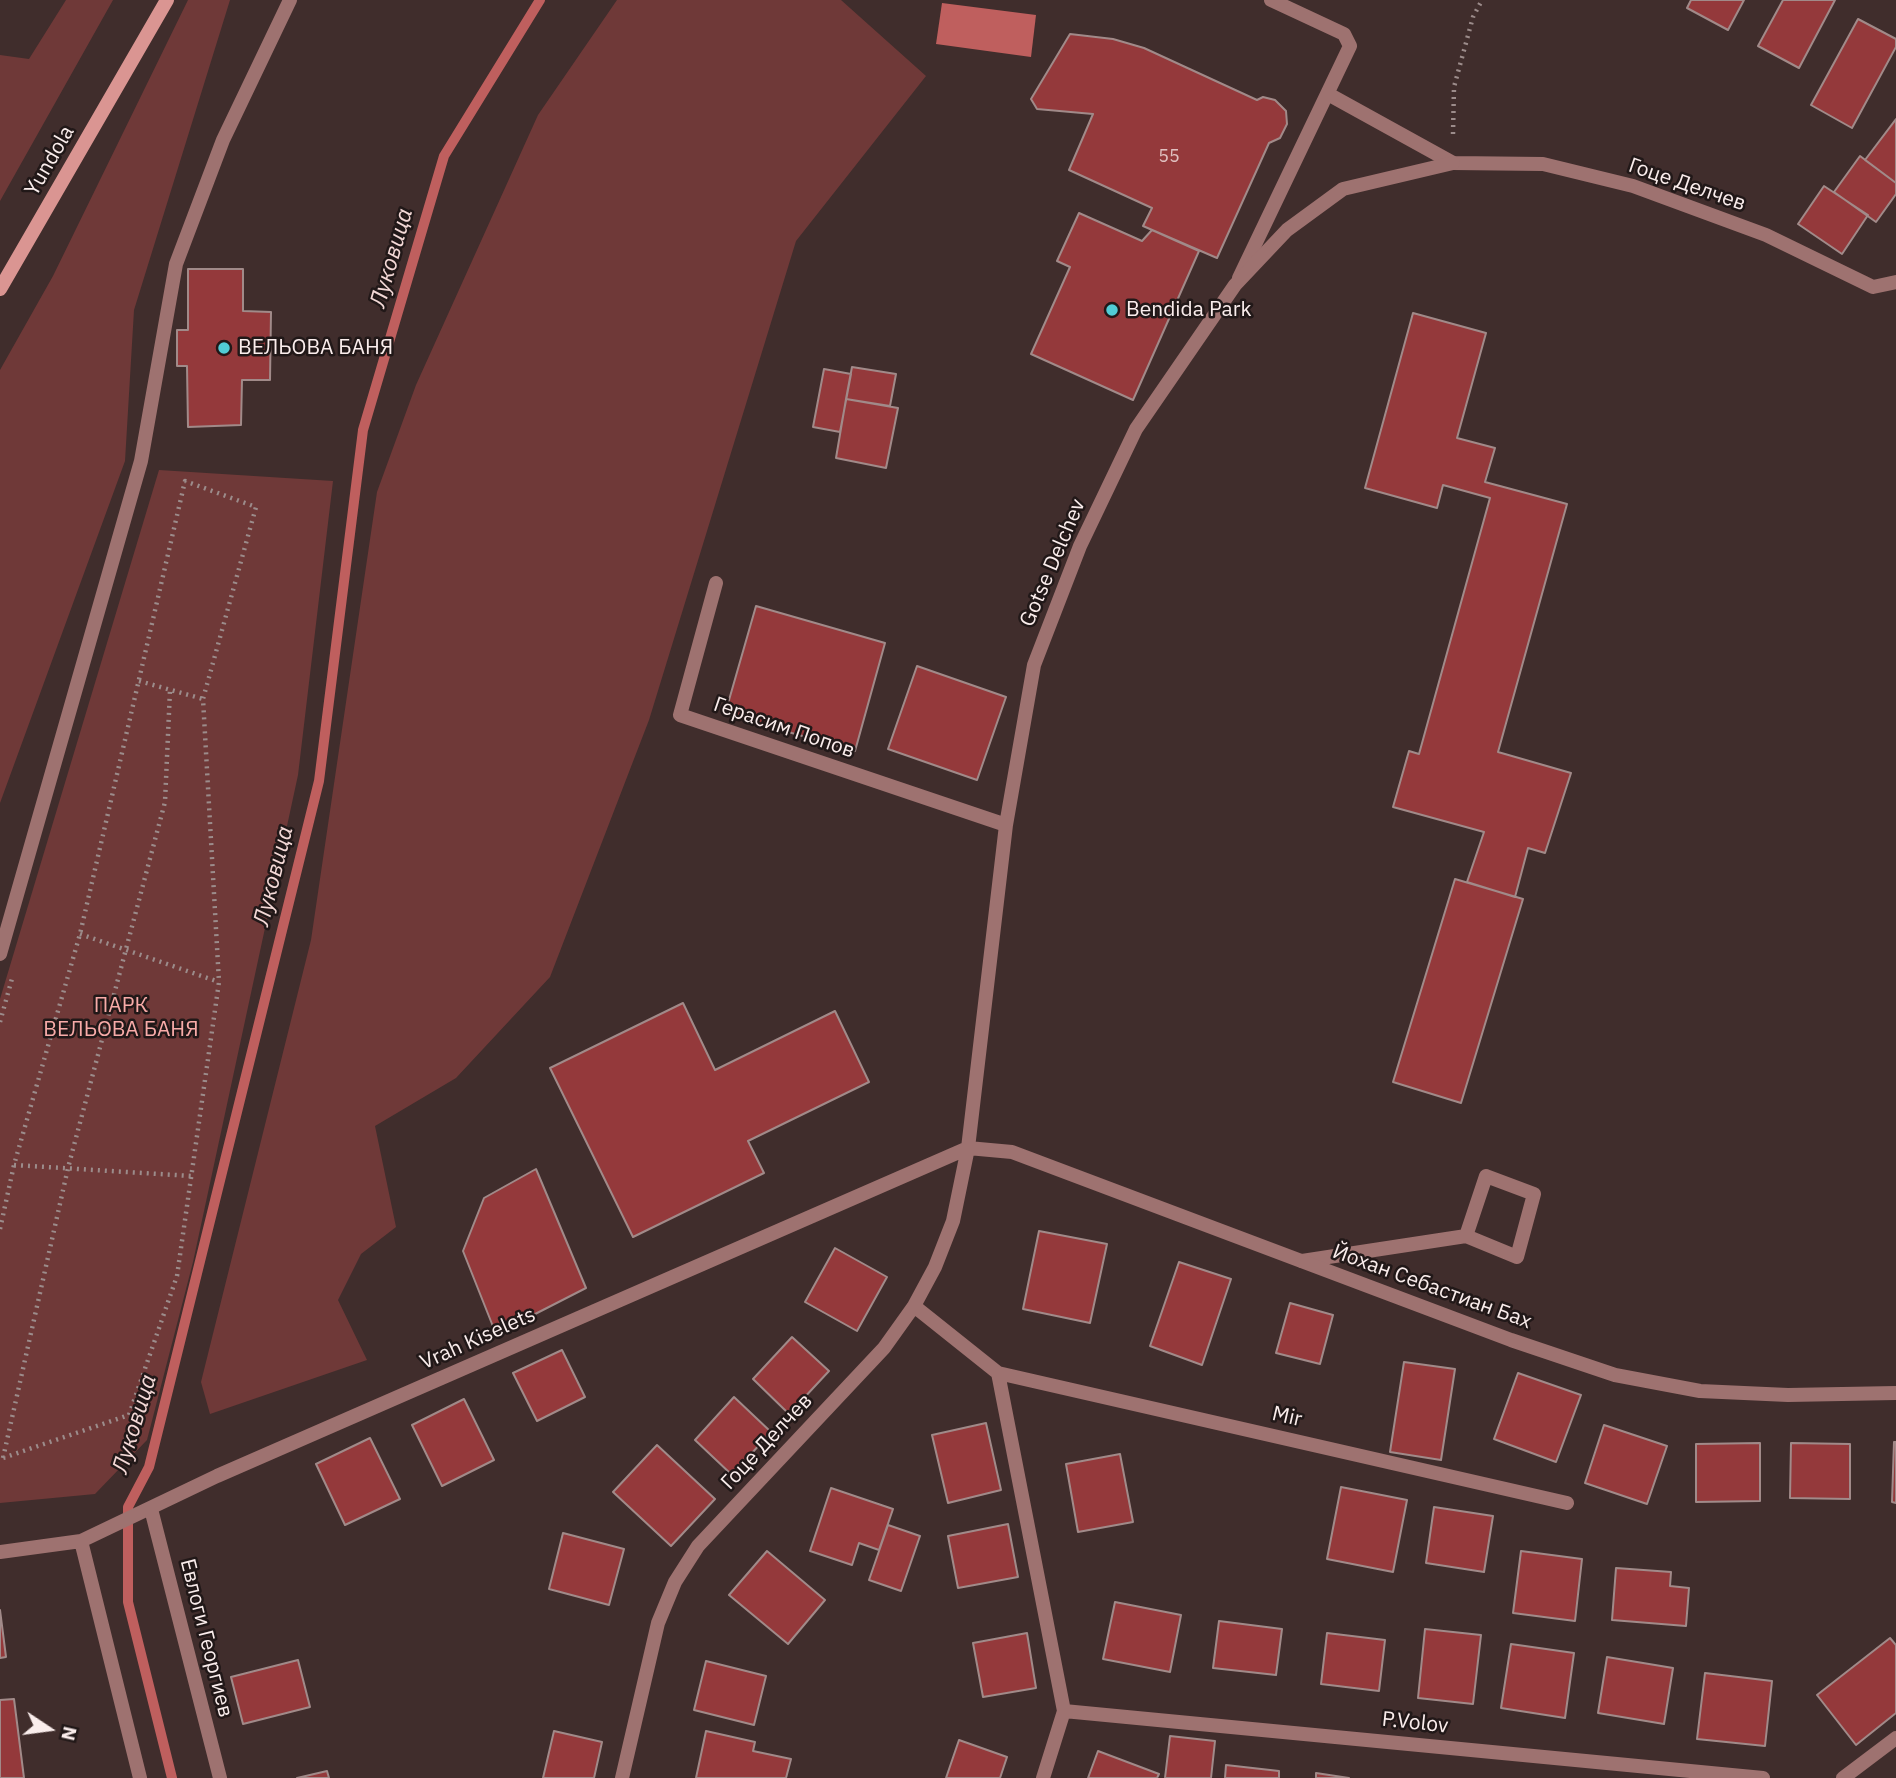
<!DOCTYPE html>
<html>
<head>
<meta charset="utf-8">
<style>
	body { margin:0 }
	#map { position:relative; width:1896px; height:1778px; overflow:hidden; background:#402d2c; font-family:"IBM Plex Sans",sans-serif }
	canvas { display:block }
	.north { position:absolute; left:14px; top:1694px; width:70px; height:70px; -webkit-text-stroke:5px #211818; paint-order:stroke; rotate:103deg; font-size:19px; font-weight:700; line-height:28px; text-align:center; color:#faedec }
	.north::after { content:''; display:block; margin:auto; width:24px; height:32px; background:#faedec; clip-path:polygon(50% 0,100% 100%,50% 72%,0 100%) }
</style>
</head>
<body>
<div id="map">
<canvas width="1896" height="1778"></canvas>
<div class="north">N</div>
</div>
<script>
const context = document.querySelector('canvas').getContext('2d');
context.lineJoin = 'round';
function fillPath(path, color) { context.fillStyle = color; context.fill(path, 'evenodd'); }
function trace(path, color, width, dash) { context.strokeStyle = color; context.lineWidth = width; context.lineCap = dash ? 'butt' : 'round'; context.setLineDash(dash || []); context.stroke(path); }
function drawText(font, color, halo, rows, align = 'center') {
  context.font = font + ' "IBM Plex Sans",sans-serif'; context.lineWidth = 5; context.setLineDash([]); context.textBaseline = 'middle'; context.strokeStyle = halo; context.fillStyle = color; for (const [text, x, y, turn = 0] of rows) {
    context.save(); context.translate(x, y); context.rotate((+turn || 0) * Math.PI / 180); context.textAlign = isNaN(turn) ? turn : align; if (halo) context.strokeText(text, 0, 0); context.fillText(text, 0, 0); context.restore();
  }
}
fillPath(new Path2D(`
	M66,0H113L0,201V55L29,59Z
	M188,0H230L134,310L125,461L0,803V370L53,276Z
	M617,0H841L926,76L796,241L649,720L550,977L456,1078L375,1126L396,1227L361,1254L338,1300L367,1360L210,1414L201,1382L311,940L377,492L416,385L538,115Z
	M159,470L333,481L298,775L193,1262L147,1440L95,1494L0,1503V999Z`), '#6f3938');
fillPath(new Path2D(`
	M942,3L1036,15L1031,57L936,44Z`), '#bf5f5e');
trace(new Path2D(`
	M172,1778L128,1602V1507L149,1467L319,781L363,430L444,156L540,0`), '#bf5f5e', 10);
const building = new Path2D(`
	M1691,0H1744L1728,30L1687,8Z
	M1783,0H1835L1799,68L1758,46Z
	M1858,19L1896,39V47L1852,128L1811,105Z
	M1070,34L1113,39L1144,48L1257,100L1263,97L1275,100L1286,111L1287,124L1280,138L1269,143L1217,258L1143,226L1152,208L1069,170L1093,114L1037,109L1031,99Z
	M1896,119V183L1865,160Z
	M1860,156L1896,183V194L1876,222L1834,192Z
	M1824,186L1868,215L1842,254L1798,224Z
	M1079,213L1142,241L1152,230L1199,251L1133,400L1031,354L1070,267L1057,261Z
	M188,269H243V311L271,312L270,380H242L241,425L188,427L187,366H177V330H188Z
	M1413,313L1486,333L1457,438L1495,448L1485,482L1567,504L1498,752L1571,773L1545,853L1528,848L1515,897L1467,882L1484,832L1393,807L1409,751L1419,754L1490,498L1443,485L1437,508L1365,488Z
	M852,367L896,374L890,406L846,399Z
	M824,369L851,374L840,432L813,427Z
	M846,399L898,408L886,468L836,458Z
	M756,606L885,643L855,751L725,714Z
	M917,666L1006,697L977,780L888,749Z
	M1455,879L1523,899L1461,1103L1393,1082Z
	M683,1003L715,1070L835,1011L869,1082L748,1141L764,1173L633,1237L550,1068Z
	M536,1169L586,1288L496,1334L463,1251L484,1198Z
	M1039,1231L1107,1244L1090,1323L1023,1309Z
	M835,1248L887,1277L857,1331L805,1302Z
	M1179,1262L1231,1279L1202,1365L1150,1346Z
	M1290,1303L1333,1315L1320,1364L1276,1353Z
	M792,1337L829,1371L789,1414L753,1379Z
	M562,1350L585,1397L537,1421L513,1373Z
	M1404,1362L1455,1369L1441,1460L1390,1452Z
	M1518,1373L1581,1395L1556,1462L1494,1439Z
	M734,1397L771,1432L732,1475L695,1440Z
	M464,1399L494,1460L442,1486L412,1425Z
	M986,1423L1001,1490L948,1503L932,1435Z
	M1604,1425L1667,1446L1647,1504L1585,1483Z
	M370,1438L400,1499L345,1525L316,1464Z
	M1894,1442H1896V1503L1892,1502Z
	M1760,1443V1501L1696,1502V1444Z
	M1791,1443L1850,1444V1499L1790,1498Z
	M657,1445L715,1499L671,1546L613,1492Z
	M1120,1454L1133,1522L1078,1532L1066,1464Z
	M1341,1487L1407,1500L1393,1572L1327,1559Z
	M831,1488L893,1509L879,1550L859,1543L852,1565L810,1551Z
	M1434,1507L1493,1516L1484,1572L1426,1563Z
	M1008,1524L1018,1577L958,1588L948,1536Z
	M888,1525L920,1536L901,1591L869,1580Z
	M563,1533L624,1549L609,1605L549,1589Z
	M767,1551L825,1600L788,1644L729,1595Z
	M1521,1551L1582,1559L1575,1621L1513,1613Z
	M1616,1568L1671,1572L1670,1586L1689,1588L1686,1626L1612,1620Z
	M1115,1602L1181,1615L1170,1672L1103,1659Z
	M0,1610L6,1657L0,1658Z
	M1219,1621L1282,1629L1276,1675L1213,1668Z
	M1425,1629L1481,1635L1473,1704L1418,1698Z
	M1027,1633L1036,1688L983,1697L973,1643Z
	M1327,1633L1385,1640L1379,1691L1321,1684Z
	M1890,1638L1896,1645V1713L1856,1745L1817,1695Z
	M1511,1644L1574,1653L1565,1718L1501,1708Z
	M1607,1657L1673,1668L1664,1724L1598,1713Z
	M298,1660L310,1707L243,1724L231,1677Z
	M706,1661L766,1676L754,1725L694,1710Z
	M1705,1673L1772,1681L1765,1746L1697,1739Z
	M14,1699L24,1778H0V1700Z
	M554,1731L602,1742L594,1778H543Z
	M706,1731L755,1742L753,1751L791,1759L786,1778H696Z
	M1170,1736L1215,1741L1211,1778H1165Z
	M959,1740L1007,1757L1000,1778H946Z
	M1098,1751L1159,1774L1157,1778H1088Z
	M1226,1765L1279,1771V1778H1225Z
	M327,1771L329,1778H297Z
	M1316,1773L1349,1778H1316Z`);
fillPath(building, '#94393b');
trace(building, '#a18a89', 2);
trace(new Path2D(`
	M1453,134L1454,87L1473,17L1482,0
	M139,681L203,699
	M80,934L219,982
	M0,1022L13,975
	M14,1165L191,1176
	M0,1229L14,1165L80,934L185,481L256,507L203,699L219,982L177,1276L129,1415L0,1459
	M3,1458L68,1168L165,802L170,690`), '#9c8c8b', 4.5, [2, 5]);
trace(new Path2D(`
	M1328,94L1453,163L1543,164L1633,186L1766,235L1873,287L1896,282
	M1239,278L1350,46L1344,34L1271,0
	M1302,1261L1466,1236L1486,1176L1534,1194L1517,1257L1466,1236`), '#9e7270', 14);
trace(new Path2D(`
	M716,583L680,715L1006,825
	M0,954L141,461L176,264L223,140L290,0
	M914,1306L998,1373L1567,1503
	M998,1373L1064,1711L1043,1778
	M151,1509L220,1778
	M81,1541L140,1778
	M0,1552L81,1541L217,1476L968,1148L1012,1152L1511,1340L1615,1375L1700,1391L1788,1395L1896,1393
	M1064,1711L1763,1778
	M622,1778L658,1623L675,1582L698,1546L884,1348L914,1306L935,1267L953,1221L968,1148L1006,825L1034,665L1080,546L1136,429L1235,285L1287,230L1343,189L1453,163
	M1843,1778L1896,1738`), '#9e7270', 14);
trace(new Path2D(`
	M0,289L167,0`), '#da9592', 14);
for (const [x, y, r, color] of [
	[1112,310,7,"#51ccd5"],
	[224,348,7,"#51ccd5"]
]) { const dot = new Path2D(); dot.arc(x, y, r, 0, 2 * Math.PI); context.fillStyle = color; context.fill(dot); trace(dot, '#211818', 2.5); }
drawText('18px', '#e0c0c0', null, [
	["55",1169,157]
]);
drawText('21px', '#faedec', '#211818', [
	["Yundola",50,161,-60],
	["Гоце Делчев",1687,185,19],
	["Gotse Delchev",1053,563,-67],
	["Герасим Попов",784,728,19],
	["Йохан Себастиан Бах",1432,1287,20],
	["Vrah Kiselets",478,1339,-24],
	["Mir",1287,1417,13],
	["Гоце Делчев",767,1442,-47],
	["Евлоги Георгиев",206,1638,76],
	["P.Volov",1415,1723,6]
]);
drawText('21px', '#faedec', '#211818', [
	["Bendida Park",1126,310],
	["ВЕЛЬОВА БАНЯ",238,348]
], 'left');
drawText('21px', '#f8aba8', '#211818', [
	["ПАРК",121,1006],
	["ВЕЛЬОВА БАНЯ",121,1030]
]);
drawText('italic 23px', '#f4d9d7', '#211818', [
	["Луковица",392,258,-74],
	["Луковица",274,876,-76],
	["Луковица",135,1424,-73]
]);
</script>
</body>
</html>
